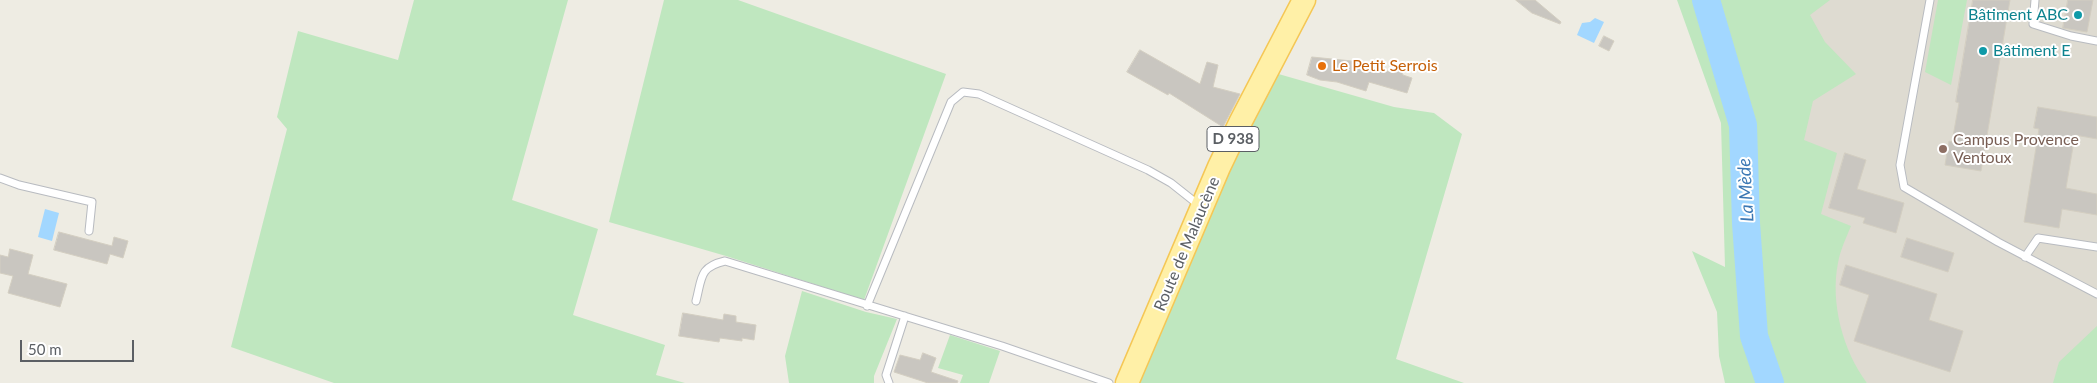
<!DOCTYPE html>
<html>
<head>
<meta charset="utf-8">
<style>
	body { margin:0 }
	#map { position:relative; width:2097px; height:383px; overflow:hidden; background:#eeece3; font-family:Lato,sans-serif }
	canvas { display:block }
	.scale { position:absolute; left:20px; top:340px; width:114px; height:22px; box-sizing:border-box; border:2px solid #5b5f64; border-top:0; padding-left:6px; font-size:15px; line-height:18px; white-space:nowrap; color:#5b5f64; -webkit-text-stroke:4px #fff; paint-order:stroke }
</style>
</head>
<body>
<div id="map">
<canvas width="2097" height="383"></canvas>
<div class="scale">50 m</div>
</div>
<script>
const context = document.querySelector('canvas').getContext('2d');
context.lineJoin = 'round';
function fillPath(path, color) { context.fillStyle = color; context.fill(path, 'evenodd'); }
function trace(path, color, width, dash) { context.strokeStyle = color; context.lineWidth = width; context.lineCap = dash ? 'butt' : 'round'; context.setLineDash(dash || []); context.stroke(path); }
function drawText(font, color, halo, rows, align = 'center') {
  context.font = font + ' Lato,sans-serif'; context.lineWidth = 4; context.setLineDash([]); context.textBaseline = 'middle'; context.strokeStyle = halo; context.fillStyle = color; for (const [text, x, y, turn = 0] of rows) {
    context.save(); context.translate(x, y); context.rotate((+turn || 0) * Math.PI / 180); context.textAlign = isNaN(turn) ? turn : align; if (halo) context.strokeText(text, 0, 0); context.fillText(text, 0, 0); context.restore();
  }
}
fillPath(new Path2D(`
	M1789,0H2097V383H1867L1789,298Z`), '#dedbd1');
fillPath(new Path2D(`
	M414,0H568L512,200L598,229L573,315L665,345L656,375L685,383H334L231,347L287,129L277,117L298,31L398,60Z
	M664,0H738L946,74L864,300L726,256L609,222Z
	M1677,0H1830L1810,15L1825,42L1856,74L1813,101L1804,140L1837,153L1821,214L1851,226C1846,238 1840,251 1838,263C1830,303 1843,351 1867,383H1725L1719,356L1717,312L1692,251L1725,267L1721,123Z
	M1938,0H1967L1951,85L1925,72Z
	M1275,73L1394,107L1434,113L1462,134L1396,359L1464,383H1135L1236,146Z
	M802,291L866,312L897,319L874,376V383H789L785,356Z
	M2097,326V383H2053L2059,362Z
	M950,335L1000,351L989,383H960L963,375L938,368Z`), '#bfe7bf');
fillPath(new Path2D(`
	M1595,18L1604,22L1594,43L1577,35L1582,23L1590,22Z
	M45,209L59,213L52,241L38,237Z`), '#a2d7ff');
trace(new Path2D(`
	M1706,0L1743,125L1746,223L1754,336L1770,383`), '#a2d7ff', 28);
const building = new Path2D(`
	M1516,0H1535L1561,22L1560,24L1532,13Z
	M1973,0H2010L1981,171L1945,165L1949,141L1952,142L1959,103L1956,102Z
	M2068,0H2093L2087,32L2063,28Z
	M1604,36L1614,41L1609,51L1599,46Z
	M1140,50L1200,84L1207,62L1218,65L1213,87L1240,94L1223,127L1169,93L1168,95L1127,72Z
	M1312,57L1372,63L1371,66L1394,73L1399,67L1403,75L1412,78L1407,93L1369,82L1366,91L1337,82L1320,80L1307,75Z
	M2038,107L2097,117V139L2075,135L2066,188L2097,194V215L2062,209L2059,228L2024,222L2039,129L2034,128Z
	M1845,153L1866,160L1857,189L1904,203L1896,233L1863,223L1865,218L1829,208Z
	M59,232L112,246L114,237L128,241L123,258L110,254L107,264L54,250Z
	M1907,238L1954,253L1948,272L1901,257Z
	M10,249L33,255L28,274L67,284L60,307L8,293L13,276L0,273V255L8,257Z
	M1846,265L1937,294L1929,320L1963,331L1950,372L1854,341L1869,295L1840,285Z
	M683,313L723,320L724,314L736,316V322L756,325L754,340L742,338V341L720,338L719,342L679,336Z
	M923,353L936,358L931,372L958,381L957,383H928L894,372L900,355L920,360Z`);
fillPath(building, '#c9c6c0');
trace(building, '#d3cec1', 1);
const lane = new Path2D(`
	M1930,0L1900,165L1904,187L1998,242L2097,294
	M2035,0L2033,24L2071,36L2097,41
	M0,178L19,185L92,202L89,231
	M2025,257L2038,238L2097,247
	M696,301C702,278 699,267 725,261L1002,346L1109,383
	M867,306L951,102L963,92L979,94L1148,170L1171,183L1200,206
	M889,383L886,375L905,316`);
const primary = new Path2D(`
	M1127,383L1219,167L1241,121L1304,0`);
trace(lane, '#b8bbc0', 9);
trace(primary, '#f5c755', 25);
trace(lane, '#fff', 7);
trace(primary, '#fff0a7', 22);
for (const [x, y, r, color] of [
	[2078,15,5,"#0f9aa8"],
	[1983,51,5,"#0f9aa8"],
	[1322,66,5,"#e8710a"],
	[1943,149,5,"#8d6e63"]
]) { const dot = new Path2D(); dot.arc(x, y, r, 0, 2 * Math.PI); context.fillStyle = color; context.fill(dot); trace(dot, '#fff', 2); }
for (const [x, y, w] of [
	[1233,139,52]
]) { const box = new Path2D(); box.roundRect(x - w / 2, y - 12.5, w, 25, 4); context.fillStyle = '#fff'; context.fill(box); trace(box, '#5b5f64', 1); }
drawText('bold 15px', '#5b5f64', null, [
	["D 938",1233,139]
]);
drawText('16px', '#0d838f', '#fff', [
	["Bâtiment ABC",2068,15],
	["Bâtiment E",1993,51,"left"]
], 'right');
drawText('16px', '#c56008', '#fff', [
	["Le Petit Serrois",1332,66]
], 'left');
drawText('16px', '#785e54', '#fff', [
	["Campus Provence",1953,140],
	["Ventoux",1953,158]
], 'left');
drawText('16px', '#5b5f64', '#fff', [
	["Route de Malaucène",1187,244,-67]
]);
drawText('italic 18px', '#3c78b4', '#fff', [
	["La Mède",1746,190,-93]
]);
</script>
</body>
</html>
